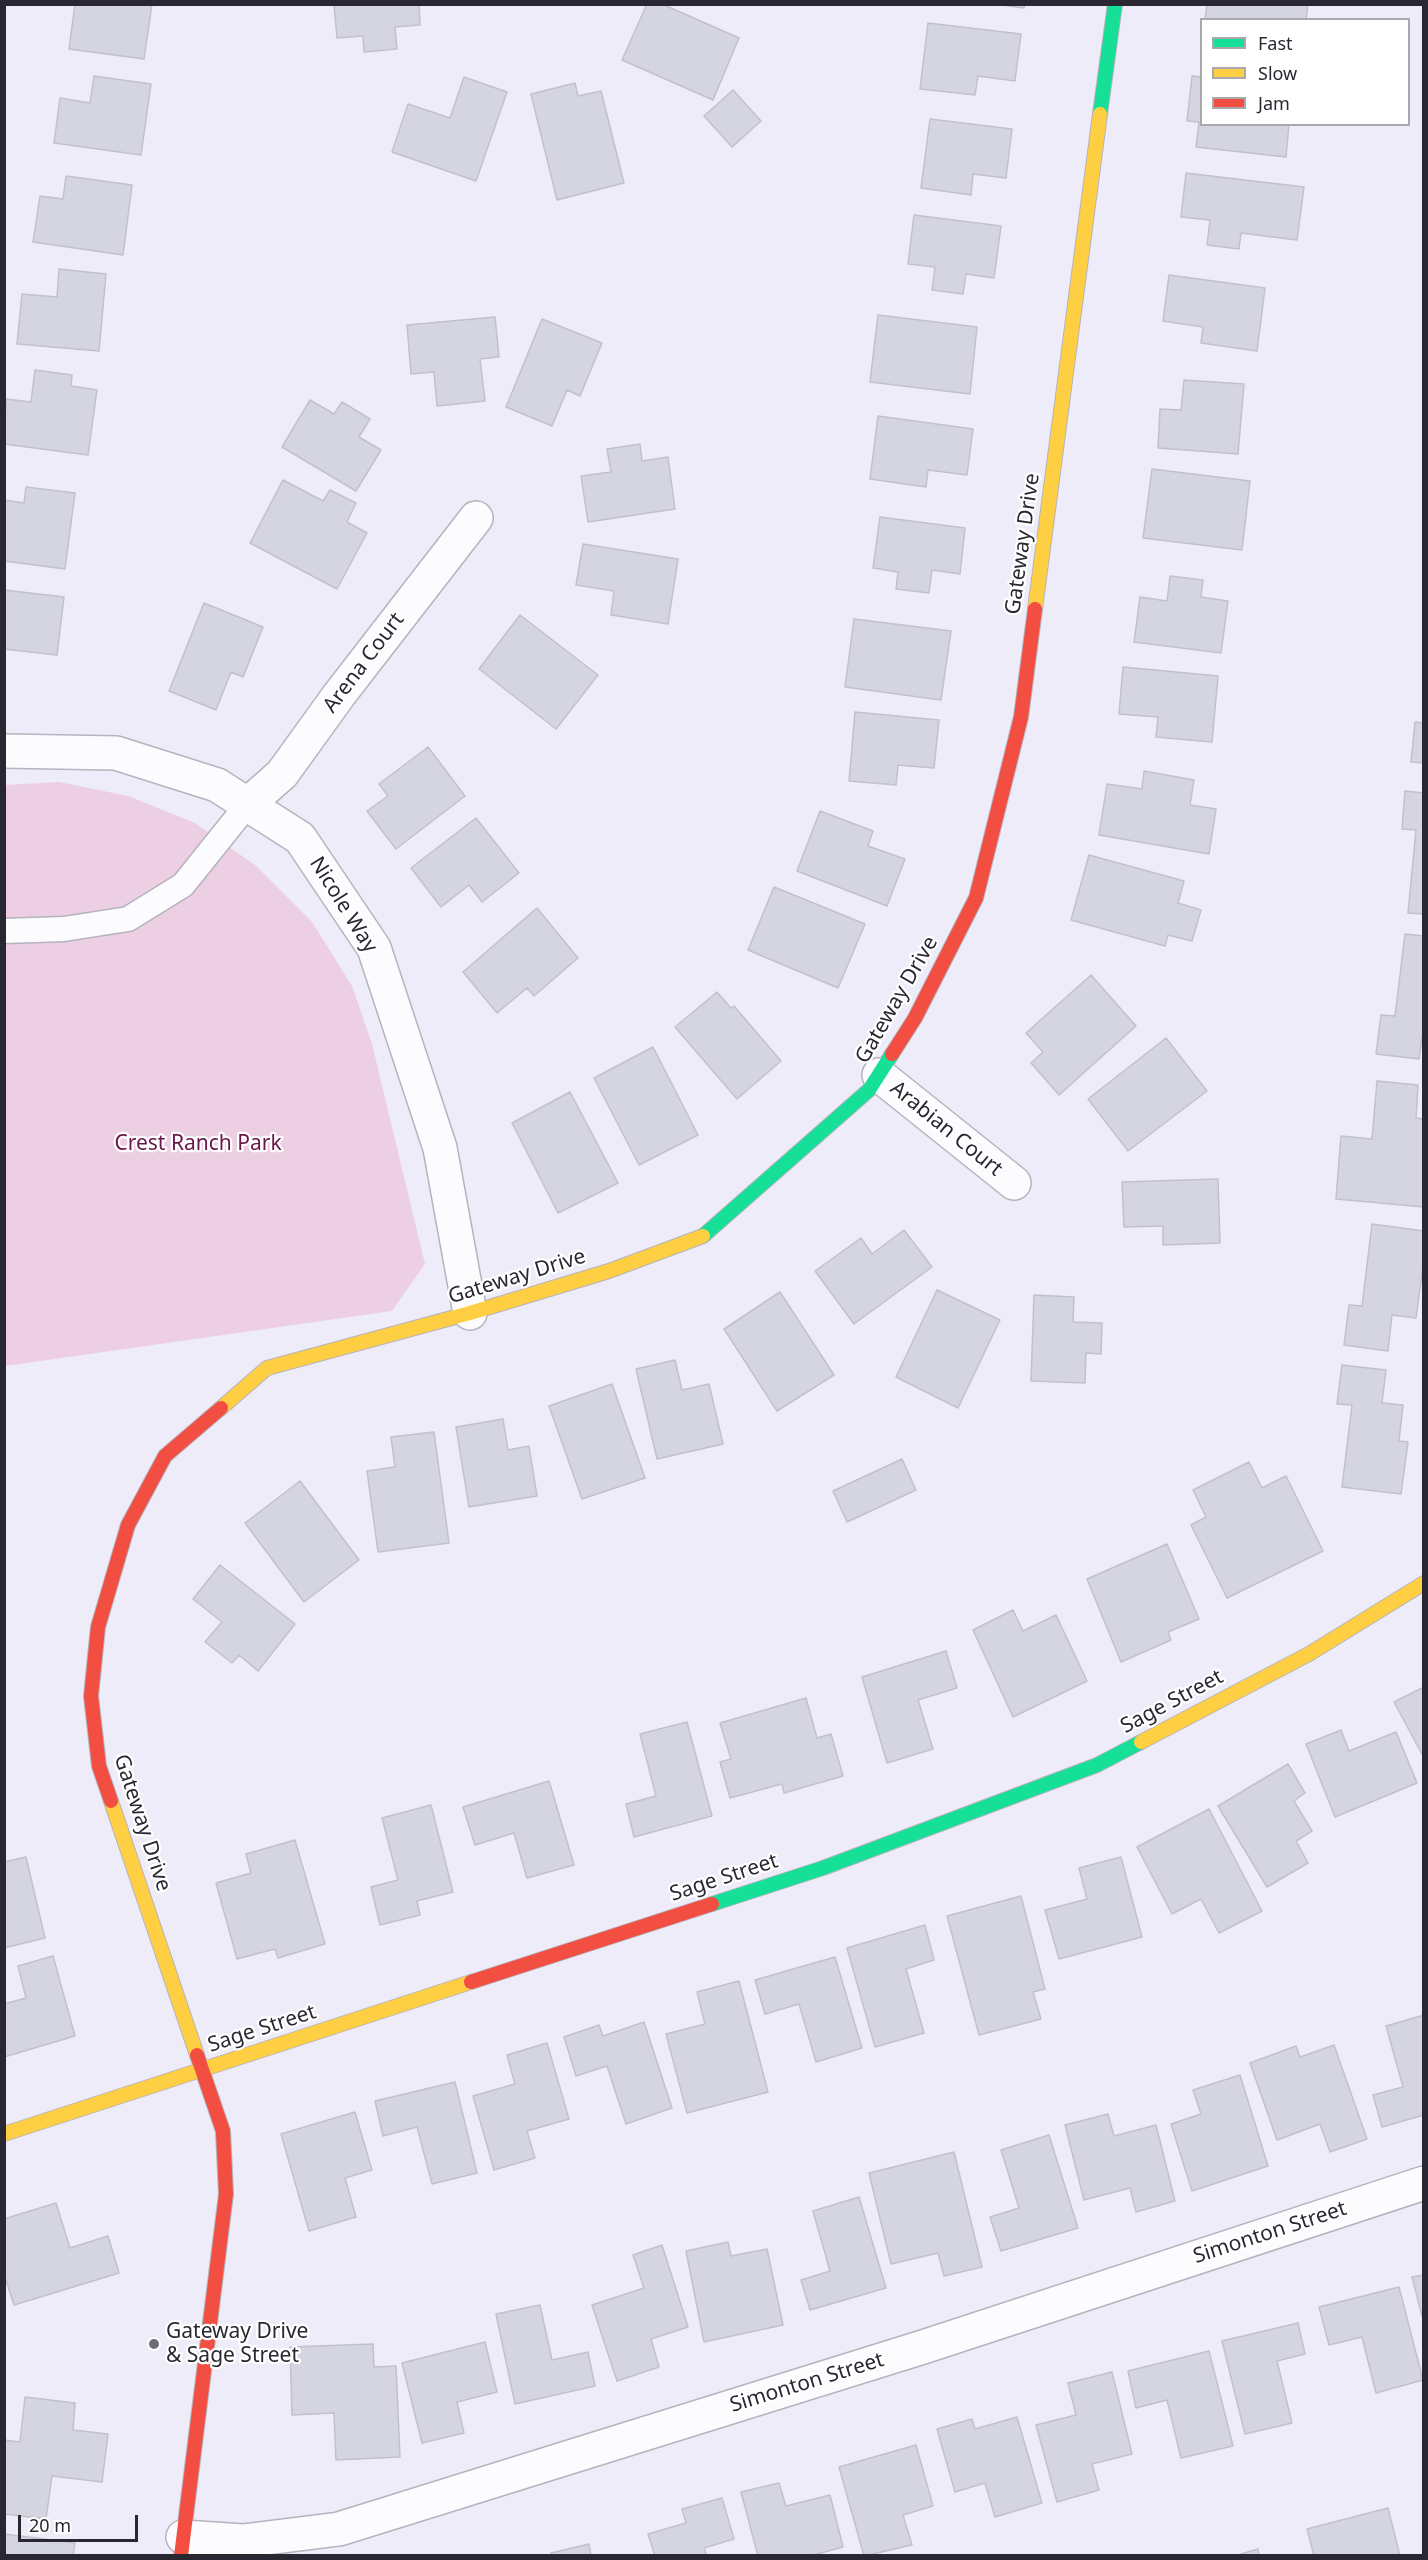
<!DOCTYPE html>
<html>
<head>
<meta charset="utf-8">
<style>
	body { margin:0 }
	#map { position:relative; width:1428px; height:2560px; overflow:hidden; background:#eeecf8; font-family:"Noto Sans",sans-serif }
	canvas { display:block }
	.frame { position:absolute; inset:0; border:6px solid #292832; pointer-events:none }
	.legend { position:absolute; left:1200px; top:18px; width:210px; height:108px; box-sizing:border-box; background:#fff; border:2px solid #a9a9ad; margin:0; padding:8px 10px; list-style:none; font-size:18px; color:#292832 }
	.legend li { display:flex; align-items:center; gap:12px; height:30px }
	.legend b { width:30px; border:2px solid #a9a9ad }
	.scale { position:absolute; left:18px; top:2515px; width:120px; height:27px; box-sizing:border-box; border:3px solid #292832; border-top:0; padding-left:8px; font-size:18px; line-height:21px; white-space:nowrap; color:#292832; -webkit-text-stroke:4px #fff; paint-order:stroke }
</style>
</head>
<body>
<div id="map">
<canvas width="1428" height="2560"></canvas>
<div class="frame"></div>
<ul class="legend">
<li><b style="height:8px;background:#16e098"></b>Fast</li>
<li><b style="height:8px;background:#ffcf43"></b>Slow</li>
<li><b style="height:8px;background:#f24e42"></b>Jam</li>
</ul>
<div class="scale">20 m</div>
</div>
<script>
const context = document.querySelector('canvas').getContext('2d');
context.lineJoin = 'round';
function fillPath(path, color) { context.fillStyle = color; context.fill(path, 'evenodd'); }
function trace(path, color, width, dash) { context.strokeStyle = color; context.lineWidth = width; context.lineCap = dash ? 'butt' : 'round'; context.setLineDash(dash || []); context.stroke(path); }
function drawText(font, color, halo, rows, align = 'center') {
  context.font = font + ' "Noto Sans",sans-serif'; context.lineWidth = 4.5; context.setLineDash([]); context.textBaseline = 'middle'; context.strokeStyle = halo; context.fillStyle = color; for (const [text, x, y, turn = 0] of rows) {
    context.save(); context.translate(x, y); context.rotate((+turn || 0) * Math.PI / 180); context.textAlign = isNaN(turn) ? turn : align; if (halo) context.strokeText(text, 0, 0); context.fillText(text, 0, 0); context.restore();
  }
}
fillPath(new Path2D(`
	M59,782L128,796L195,823L255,865L312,922L352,986L372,1044L425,1264L392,1311L5,1366V785Z`), '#eccfe3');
const building = new Path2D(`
	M75,4H152L144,59L69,49Z
	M334,4H419L420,25L395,27L397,49L364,52L363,36L337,38Z
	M647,4H662L739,38L713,100L622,60Z
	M994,4H1025L1024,8Z
	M1207,4H1308L1306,20H1205Z
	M928,23L1021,34L1015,81L978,76L975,95L920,89Z
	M94,76L151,84L141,155L54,143L60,98L90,103Z
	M1192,76L1202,77V124H1289L1286,157L1196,147L1199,122L1187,121Z
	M464,77L507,92L476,181L392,152L408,104L450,118Z
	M575,83L578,96L601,91L624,183L557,200L531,94Z
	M733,90L761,121L732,147L704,116Z
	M930,119L1012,129L1006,178L973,174L971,195L921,188Z
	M1186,173L1304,187L1297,240L1241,233L1239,249L1207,245L1210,220L1181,217Z
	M66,176L132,185L123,255L33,242L40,196L63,199Z
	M914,215L1001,226L994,278L966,274L963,294L932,290L935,267L908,264Z
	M59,269L106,274L99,351L17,344L22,294L57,297Z
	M1169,275L1265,288L1257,351L1201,343L1203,327L1163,321Z
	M878,315L977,327L970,394L870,382Z
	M495,317L499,357L480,359L485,401L437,406L434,372L411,374L407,325Z
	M542,319L602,343L580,396L567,390L552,426L506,407Z
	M35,370L72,375L71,386L97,390L88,455L4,444L6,399L31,402Z
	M1184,380L1244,384L1238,454L1158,448L1160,409L1181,410Z
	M310,400L334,414L342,402L370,419L359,437L381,450L356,491L282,447Z
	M878,416L973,429L967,475L928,470L926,487L870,479Z
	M640,444L642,461L668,457L675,509L588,522L581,476L611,472L607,449Z
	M1152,469L1250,481L1242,550L1143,538Z
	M283,480L323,501L330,490L356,503L347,522L367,533L337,589L250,543Z
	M26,487L75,493L65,569L4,561V500L24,503Z
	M880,517L965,528L960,574L932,570L929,593L896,589L898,572L873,568Z
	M583,544L678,559L668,624L611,615L614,591L576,585Z
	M1170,576L1203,580L1201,597L1228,601L1221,653L1134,642L1140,597L1167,601Z
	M4,590L64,597L57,655L4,649Z
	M204,603L263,627L243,677L231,672L216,710L169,691Z
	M520,615L598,675L556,729L479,669Z
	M854,619L951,631L941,700L845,687Z
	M1123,667L1218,676L1212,742L1156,737L1158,717L1119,714Z
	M855,712L939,720L934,768L898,765L896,785L849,781Z
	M1415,722L1424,723V763L1411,762Z
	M428,747L465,796L396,849L367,811L388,796L379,784Z
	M1144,771L1194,780L1190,805L1216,809L1209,854L1099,835L1107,784L1142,789Z
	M1405,791L1424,793V914L1408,913L1416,830L1402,829Z
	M820,811L873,831L868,846L905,859L887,906L797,871Z
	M476,818L519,873L482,902L469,885L441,907L411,868Z
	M1089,855L1184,881L1178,903L1201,910L1192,941L1168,935L1165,946L1071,920Z
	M774,887L865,924L838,988L748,950Z
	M537,908L578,958L534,996L527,988L497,1013L463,972Z
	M1405,934L1424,936V1024L1419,1059L1376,1054L1381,1015L1395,1016Z
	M1091,975L1136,1026L1059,1095L1031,1063L1043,1052L1026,1033Z
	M717,992L731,1008L734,1006L781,1061L737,1099L675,1027Z
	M1166,1038L1207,1091L1128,1151L1088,1099Z
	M653,1047L698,1135L639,1165L594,1078Z
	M1377,1081L1418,1085L1416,1118L1424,1119V1207L1336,1199L1341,1136L1372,1139Z
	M570,1092L618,1183L558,1213L512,1123Z
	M1218,1179L1220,1243L1163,1245V1226L1124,1227L1122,1182Z
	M1372,1224L1424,1231V1259L1416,1318L1392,1315L1388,1351L1344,1345L1349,1305L1362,1306Z
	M904,1230L932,1267L854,1324L815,1271L861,1238L872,1254Z
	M937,1290L1000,1320L958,1408L896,1377Z
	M780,1292L834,1375L777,1411L724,1329Z
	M1034,1295L1074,1297L1073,1322L1102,1323L1101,1354L1086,1353L1085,1383L1031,1381Z
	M675,1360L682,1390L709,1384L723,1444L657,1459L636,1369Z
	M1342,1365L1386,1370L1382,1403L1403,1405L1399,1441L1408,1442L1401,1494L1342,1487L1352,1405L1337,1404Z
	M612,1384L645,1478L582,1499L549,1406Z
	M503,1419L508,1450L529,1446L537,1496L469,1507L456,1427Z
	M434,1432L449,1543L378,1552L367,1471L395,1467L391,1437Z
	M902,1459L916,1490L847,1522L833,1491Z
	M1249,1462L1262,1488L1286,1476L1323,1551L1227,1598L1191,1525L1206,1517L1193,1490Z
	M300,1481L359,1560L304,1602L245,1523Z
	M1167,1544L1199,1619L1168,1632L1171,1640L1121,1662L1087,1579Z
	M220,1565L295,1624L258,1671L239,1655L232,1663L205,1642L222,1622L193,1599Z
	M1013,1610L1023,1631L1056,1615L1087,1681L1013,1717L973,1630Z
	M946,1651L957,1688L918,1700L933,1749L887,1763L862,1677Z
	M1424,1687V1758L1394,1702Z
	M806,1698L817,1738L831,1734L843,1776L784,1793L782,1784L730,1798L720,1762L731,1759L720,1723Z
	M687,1722L712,1816L634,1837L626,1804L656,1796L640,1734Z
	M1341,1730L1349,1751L1396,1732L1417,1783L1335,1817L1306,1744Z
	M1288,1764L1305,1793L1294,1801L1312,1831L1296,1841L1308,1863L1267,1887L1218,1806Z
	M549,1781L574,1865L527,1878L514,1833L475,1845L463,1807Z
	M431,1805L453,1892L417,1901L420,1915L380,1925L371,1887L398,1880L382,1818Z
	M1209,1809L1262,1911L1219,1933L1201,1899L1172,1914L1137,1847Z
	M295,1840L325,1944L278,1958L275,1949L237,1959L216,1883L251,1873L246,1854Z
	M26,1857L45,1938L4,1948V1862Z
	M1121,1857L1142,1937L1059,1959L1045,1910L1087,1899L1079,1868Z
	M1021,1896L1045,1989L1033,1992L1041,2019L979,2035L947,1916Z
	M925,1925L934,1960L906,1969L924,2033L875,2047L847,1948Z
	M53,1956L75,2036L4,2057V2004L26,1998L18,1966Z
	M835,1957L862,2048L816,2062L799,2004L765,2014L755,1980Z
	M739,1981L768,2092L687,2113L666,2034L705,2024L697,1992Z
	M1424,2015V2115L1382,2127L1373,2095L1403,2087L1386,2026Z
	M644,2022L672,2108L626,2124L607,2066L576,2076L564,2037L599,2025L603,2036Z
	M547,2043L569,2119L527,2131L535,2158L494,2170L473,2096L515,2084L507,2055Z
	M1334,2045L1367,2139L1330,2152L1320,2124L1277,2140L1250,2063L1296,2046L1300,2057Z
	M1240,2075L1268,2166L1192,2191L1171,2124L1201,2114L1193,2090Z
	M455,2082L477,2173L432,2184L417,2127L383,2136L375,2101Z
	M355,2112L372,2170L345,2178L356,2217L309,2231L281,2134Z
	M1108,2114L1114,2136L1156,2125L1175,2201L1136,2212L1130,2188L1084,2200L1065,2125Z
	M1049,2135L1078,2228L1001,2251L990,2217L1019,2208L1001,2150Z
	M954,2152L982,2267L944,2276L938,2253L891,2264L869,2173Z
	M859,2197L886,2288L810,2310L801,2280L830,2271L813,2211Z
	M56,2203L70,2248L108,2236L119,2273L14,2305L4,2274V2219Z
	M728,2242L731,2256L767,2249L783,2325L704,2342L686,2251Z
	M662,2245L688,2327L651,2339L659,2367L617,2381L592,2305L644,2288L633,2255Z
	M1424,2275V2316H1422L1412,2277Z
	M1399,2287L1423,2380L1376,2393L1362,2337L1329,2345L1319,2307Z
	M540,2305L552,2360L588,2352L595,2386L515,2404L496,2314Z
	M1298,2323L1305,2354L1277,2361L1292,2423L1245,2434L1222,2341Z
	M485,2342L497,2392L457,2402L464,2433L422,2443L402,2363Z
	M373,2344L374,2367L396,2366L400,2457L336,2460L334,2413L292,2415L290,2347Z
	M1209,2351L1233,2446L1181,2458L1167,2400L1136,2408L1128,2371Z
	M1112,2372L1132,2454L1092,2464L1099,2490L1057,2502L1036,2425L1076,2415L1068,2383Z
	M25,2397L75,2403L73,2430L108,2434L102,2482L52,2476L46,2519L4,2514V2440L20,2442Z
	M1017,2417L1042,2503L995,2517L985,2483L955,2492L937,2429L972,2419L975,2429Z
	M916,2445L933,2506L903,2515L912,2545L864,2556L839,2467Z
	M779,2483L786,2506L830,2495L843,2547L810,2556H758L741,2492Z
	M722,2498L734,2539L704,2548L707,2556H655L648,2534L686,2523L682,2509Z
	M1388,2508L1400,2556H1314L1307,2529Z
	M4,2534L75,2543L73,2556H4Z
	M589,2544L591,2556H551V2553Z
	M1258,2549L1259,2556H1234Z`);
fillPath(building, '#d4d5df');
trace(building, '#c0c1cb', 1.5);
const lane = new Path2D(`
	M4,931L64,929L128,919L183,885L248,804`);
const street = new Path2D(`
	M4,751L116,753L217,785L300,838L374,948L440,1148L470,1313
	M248,804L282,774L339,695L476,518
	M879,1075L1014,1183
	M183,2537L243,2541L339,2529L923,2347L1424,2183`);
const fast = new Path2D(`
	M1100,114L1115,4
	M703,1236L869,1090L892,1054
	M712,1904L823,1868L1097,1765L1141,1742`);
const slow = new Path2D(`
	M1035,609L1100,114
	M221,1408L267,1368L470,1313L609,1271L703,1236
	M1141,1742L1309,1654L1424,1583
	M111,1801L197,2055
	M4,2134L471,1982`);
const jam = new Path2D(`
	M892,1054L915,1018L976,898L1021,717L1035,609
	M111,1801L99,1766L91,1696L98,1627L128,1525L165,1456L221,1408
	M471,1982L712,1904
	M181,2556L226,2194L223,2131L197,2055`);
trace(lane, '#b5b3be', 27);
trace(street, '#b5b3be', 36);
trace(fast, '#b5b3be', 16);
trace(slow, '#b5b3be', 16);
trace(jam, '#b5b3be', 16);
trace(lane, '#fcfcfe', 24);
trace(street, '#fcfcfe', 33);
trace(fast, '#16e098', 14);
trace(slow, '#ffcf43', 14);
trace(jam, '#f24e42', 14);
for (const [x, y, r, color] of [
	[154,2344,6,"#6e6d77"]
]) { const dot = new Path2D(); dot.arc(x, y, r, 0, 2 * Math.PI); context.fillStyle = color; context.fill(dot); trace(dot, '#fff', 2); }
drawText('21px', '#292832', '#fff', [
	["Gateway Drive",1023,544,-82],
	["Arena Court",364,663,-53],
	["Nicole Way",343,905,58],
	["Gateway Drive",897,1000,-60],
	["Arabian Court",946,1129,39],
	["Gateway Drive",517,1277,-17],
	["Sage Street",1172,1702,-28],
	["Gateway Drive",142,1823,72],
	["Sage Street",724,1878,-18],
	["Sage Street",262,2029,-18],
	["Simonton Street",1270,2233,-18],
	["Simonton Street",807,2383,-17]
]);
drawText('21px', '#69154b', '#fff', [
	["Crest Ranch Park",198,1144]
]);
drawText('21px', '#292832', '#fff', [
	["Gateway Drive",166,2332],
	["& Sage Street",166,2356]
], 'left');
</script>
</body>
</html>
